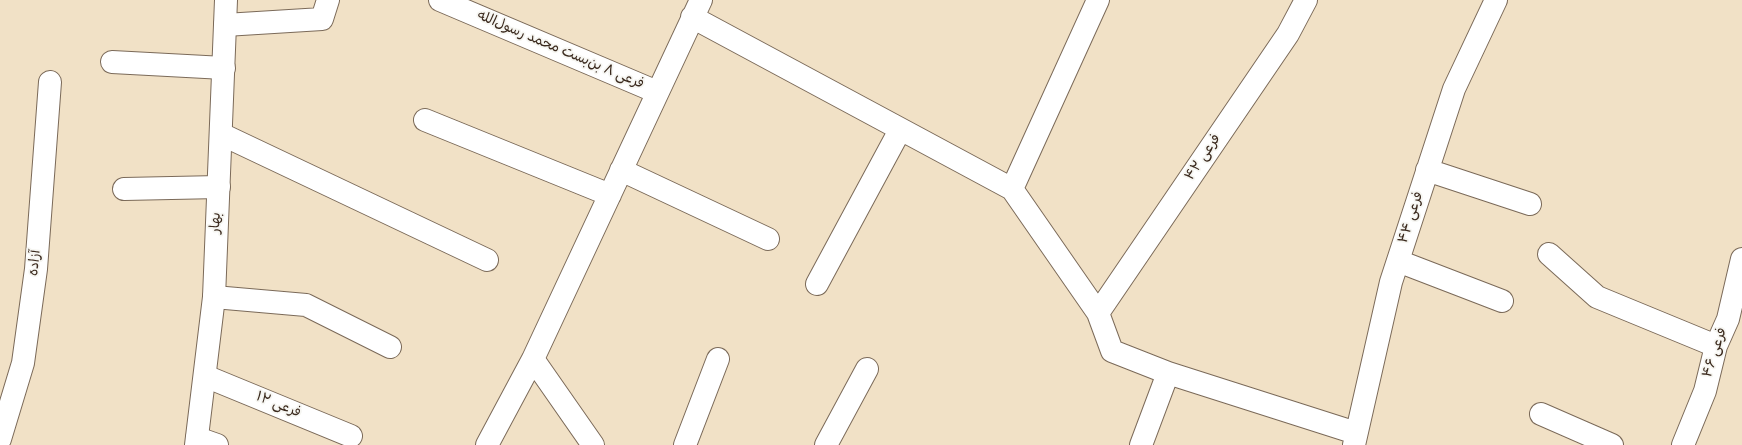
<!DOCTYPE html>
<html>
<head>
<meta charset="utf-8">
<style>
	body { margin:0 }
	canvas { display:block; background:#f1e1c6 }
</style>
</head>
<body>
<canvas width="1742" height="445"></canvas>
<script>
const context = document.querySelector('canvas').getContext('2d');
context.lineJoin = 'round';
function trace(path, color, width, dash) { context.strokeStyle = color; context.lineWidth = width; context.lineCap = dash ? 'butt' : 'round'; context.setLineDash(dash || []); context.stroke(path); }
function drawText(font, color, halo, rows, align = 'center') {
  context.font = font + ' "Indie Flower","Playpen Sans Arabic",sans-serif'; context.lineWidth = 3.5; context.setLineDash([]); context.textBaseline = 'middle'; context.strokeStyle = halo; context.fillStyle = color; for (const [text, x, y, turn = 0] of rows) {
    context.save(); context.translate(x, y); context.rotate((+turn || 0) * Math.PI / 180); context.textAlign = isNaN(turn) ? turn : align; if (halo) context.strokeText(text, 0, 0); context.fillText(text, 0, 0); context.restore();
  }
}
const minor = new Path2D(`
	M440,0L657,92
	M692,17L1012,189L1098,313L1112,351L1168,373L1356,433
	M225,25L322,19L328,0
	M112,62L224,68
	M425,120L610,195
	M221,134L487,260
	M621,170L768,239
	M1427,170L1530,204
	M124,189L219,187
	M1012,189L1098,0
	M1549,254L1597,297L1716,346
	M1398,261L1502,301
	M817,284L900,130
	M214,297L306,305L390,347
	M1098,313L1288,34L1306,0
	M533,359L593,445
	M205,376L351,436
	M1541,414L1612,445
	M197,438L217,445
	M0,439L23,363L36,269L50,82
	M487,445L533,359L701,0
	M685,445L718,359
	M826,445L867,369
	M1141,445L1168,373
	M1354,445L1391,282L1454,89L1496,0
	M1683,445L1705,391L1716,346L1728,319L1742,259`);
const tertiary = new Path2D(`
	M196,445L214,297L226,0`);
trace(minor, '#7b6a59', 24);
trace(tertiary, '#7b6a59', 24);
trace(minor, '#fff', 22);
trace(tertiary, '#fff', 22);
drawText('14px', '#3b2a1e', '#f6f6f2', [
	["فرعی ۸ بن‌بست محمد رسول‌الله",560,51,23],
	["فرعی ۴۲",1204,158,-56],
	["فرعی ۴۴",1412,218,-72],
	["بهار",217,223,-87],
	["آزاده",36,263,-84],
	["فرعی ۴۶",1716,353,-72],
	["فرعی ۱۲",278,406,22]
]);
</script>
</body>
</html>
